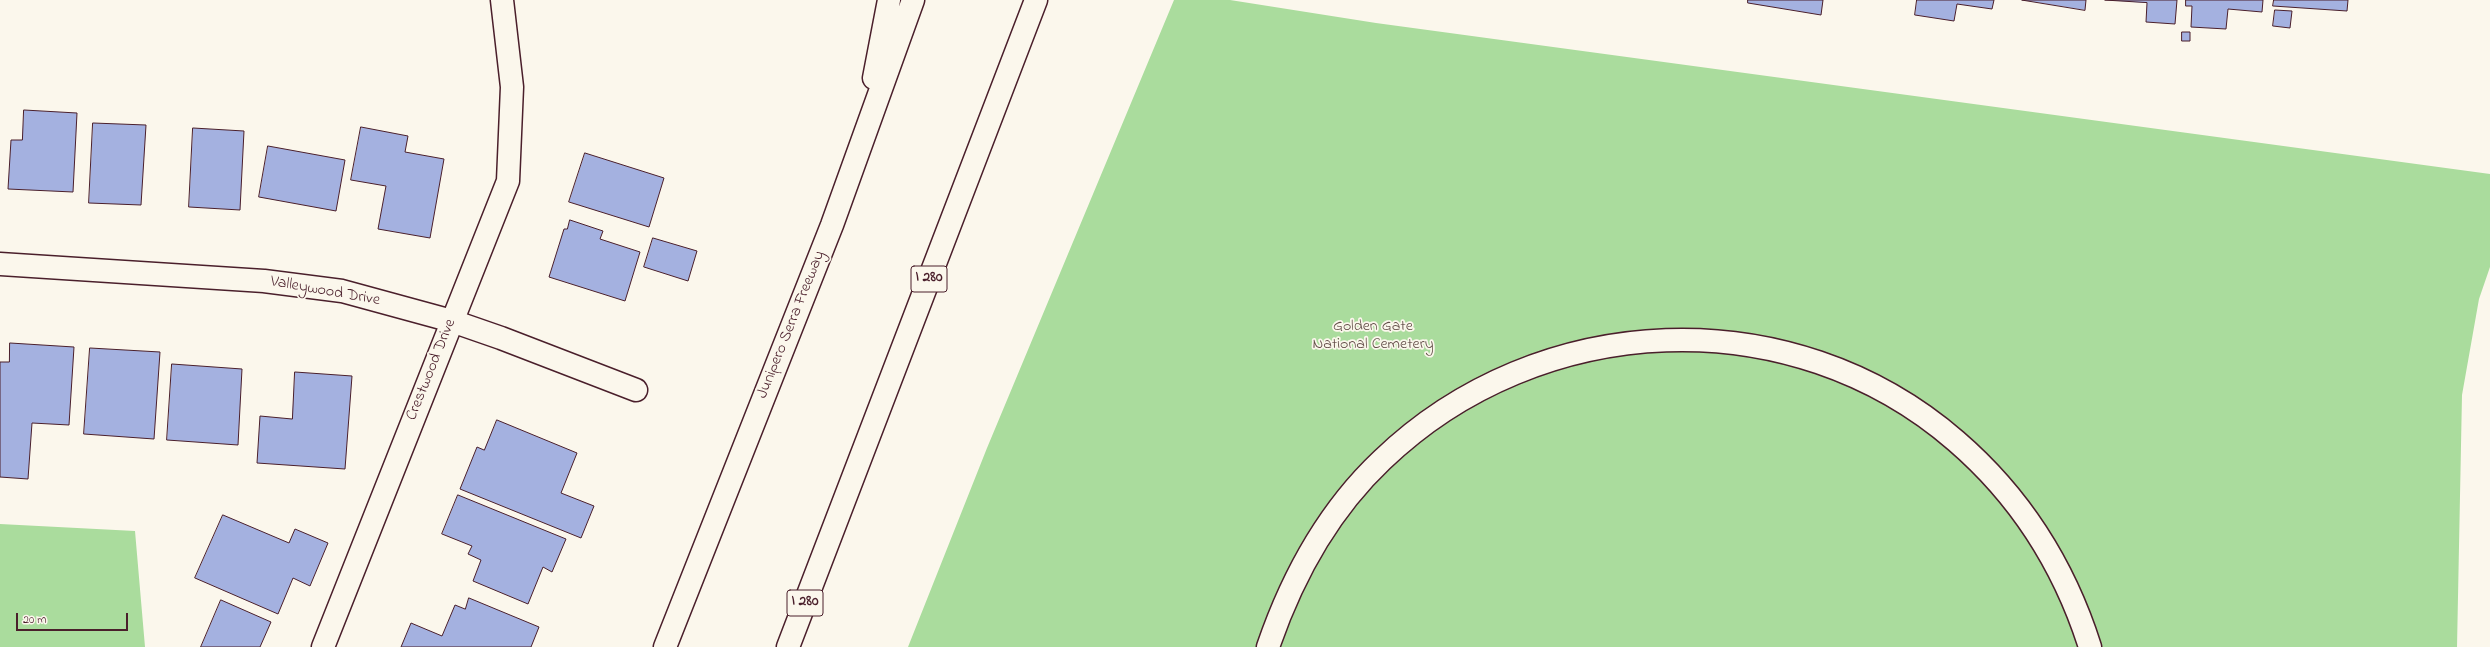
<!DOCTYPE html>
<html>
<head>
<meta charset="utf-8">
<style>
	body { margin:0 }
	#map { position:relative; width:2490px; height:647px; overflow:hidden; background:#fbf7ec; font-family:"Indie Flower",sans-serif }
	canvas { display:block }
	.scale { position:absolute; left:16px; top:613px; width:112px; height:18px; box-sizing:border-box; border:2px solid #4a1f2b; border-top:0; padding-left:5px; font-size:12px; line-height:14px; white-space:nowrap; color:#4a1f2b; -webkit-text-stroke:3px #fbf7ec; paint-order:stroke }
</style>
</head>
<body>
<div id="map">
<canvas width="2490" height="647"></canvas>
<div class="scale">20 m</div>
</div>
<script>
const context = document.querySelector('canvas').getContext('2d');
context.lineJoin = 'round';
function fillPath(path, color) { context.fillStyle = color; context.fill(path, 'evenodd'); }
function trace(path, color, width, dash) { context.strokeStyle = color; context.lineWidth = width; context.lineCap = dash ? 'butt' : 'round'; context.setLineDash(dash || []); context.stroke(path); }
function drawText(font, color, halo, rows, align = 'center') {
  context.font = font + ' "Indie Flower",sans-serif'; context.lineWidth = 3.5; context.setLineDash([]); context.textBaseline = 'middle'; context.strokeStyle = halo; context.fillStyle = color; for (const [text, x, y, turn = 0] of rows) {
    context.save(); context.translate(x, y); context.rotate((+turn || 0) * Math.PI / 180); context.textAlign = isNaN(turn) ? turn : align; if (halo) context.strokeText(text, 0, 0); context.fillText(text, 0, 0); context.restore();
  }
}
fillPath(new Path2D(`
	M1174,0H1230L1376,23L2490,174V267L2479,299L2462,395L2457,647H908L987,448Z
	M0,524L135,531L145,647H0Z`), '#aadc9d');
const building = new Path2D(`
	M1748,0H1823L1821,15L1748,3Z
	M1917,0H1994L1992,9L1957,4L1954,21L1915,15Z
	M2022,0H2086L2085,10Z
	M2105,0H2177L2175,24L2146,22L2147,3Z
	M2186,0H2263L2262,12L2228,9L2226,29L2191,27L2192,6H2186Z
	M2274,0H2348L2347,11L2273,6Z
	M2275,10L2292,11L2290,28L2273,26Z
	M2182,32H2190V41H2182Z
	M24,110L77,113L73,192L8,189L11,140H22Z
	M93,123L146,125L141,205L89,203Z
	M361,127L408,136L405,152L444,159L430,238L378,229L386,186L351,180Z
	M193,128L244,131L240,210L189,207Z
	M268,146L345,160L336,211L259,197Z
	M585,153L664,178L649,227L569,202Z
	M570,220L603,231L600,239L640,252L625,301L549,277L564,229H567Z
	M653,238L697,251L688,281L644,267Z
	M10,343L74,347L69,425L32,423L28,479L0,477V362H9Z
	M90,348L160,352L154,439L84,434Z
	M172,364L242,369L238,445L167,440Z
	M295,372L352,376L345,469L257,463L260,416L292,419Z
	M497,420L577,453L561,493L594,506L581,538L460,489L477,447L484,450Z
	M458,495L566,539L552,572L543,567L528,604L473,581L481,560L468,554L472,546L442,534Z
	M223,515L289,543L295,529L328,543L310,586L293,578L278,614L195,578Z
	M469,598L539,627L531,647H401L411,623L442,636L455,605L465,609Z
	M221,600L271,622L260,647H201Z`);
fillPath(building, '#a4b1e0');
trace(building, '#4a1f2b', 1);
const minor = new Path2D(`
	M0,264L264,281L342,291L452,321L501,338L636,390
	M1268,647C1292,577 1328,511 1382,460C1539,309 1791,298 1956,441C2021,497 2064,565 2090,647`);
const tertiary = new Path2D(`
	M323,647L508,181L512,87L502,0`);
const motorway = new Path2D(`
	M874,78L889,0
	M665,647L832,225L913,0
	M788,647L1036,0`);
trace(minor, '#4a1f2b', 25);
trace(tertiary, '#4a1f2b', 25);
trace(motorway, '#4a1f2b', 25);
trace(minor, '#fbf7ec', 22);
trace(tertiary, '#fbf7ec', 22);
trace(motorway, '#fbf7ec', 22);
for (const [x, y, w] of [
	[929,279,36],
	[805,603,36]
]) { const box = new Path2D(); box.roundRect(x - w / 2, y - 13, w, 26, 3); context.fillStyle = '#fbf7ec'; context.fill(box); trace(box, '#4a1f2b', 1); }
drawText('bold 15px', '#4a1f2b', null, [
	["I 280",929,279],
	["I 280",805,603]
]);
drawText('16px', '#4a1f2b', '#fbf7ec', [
	["Valleywood Drive",325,292,10],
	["Junipero Serra Freeway",792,325,-68],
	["Crestwood Drive",432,370,-68]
]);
drawText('16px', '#624e48', '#fbf7ec', [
	["Golden Gate",1373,327],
	["National Cemetery",1373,345]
]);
</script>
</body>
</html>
